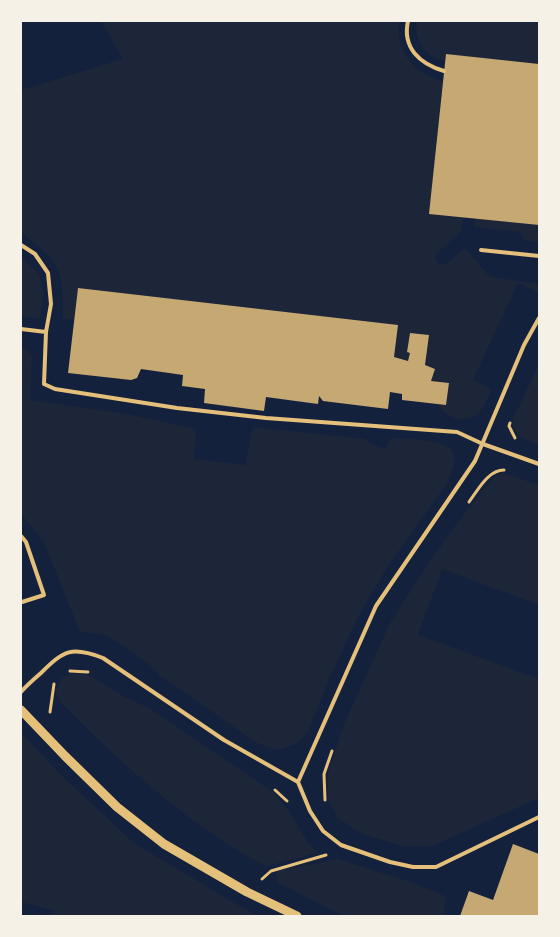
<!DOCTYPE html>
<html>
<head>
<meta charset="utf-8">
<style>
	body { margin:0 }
	#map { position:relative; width:560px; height:937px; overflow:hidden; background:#14213d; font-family:Quicksand,sans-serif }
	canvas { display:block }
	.frame { position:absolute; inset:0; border:22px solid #f6f1e7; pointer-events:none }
</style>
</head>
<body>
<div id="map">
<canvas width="560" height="937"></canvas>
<div class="frame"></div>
</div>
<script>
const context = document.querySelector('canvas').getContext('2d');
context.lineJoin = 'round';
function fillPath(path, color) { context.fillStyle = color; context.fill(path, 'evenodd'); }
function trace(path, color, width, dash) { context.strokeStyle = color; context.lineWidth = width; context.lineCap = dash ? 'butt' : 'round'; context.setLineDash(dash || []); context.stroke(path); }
fillPath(new Path2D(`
	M101,21H399C395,51 415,75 443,81L463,217L461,232L436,254L435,259L439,264H446L465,248L490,277L535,283L538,286V292L518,283L473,380L492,389C489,395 486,404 481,410C469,426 446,419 438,404L446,405L449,383L431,381L435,369L425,365L429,335L410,333L407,352L410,353L408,361L394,357L398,325L78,288L74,320L63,319C62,299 65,274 51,258C43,249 31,241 21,232V90L123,59Z
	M417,21H539V64L446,54L445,61C440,59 434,58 430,55C420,47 414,33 417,21Z
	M475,218L539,225V242L524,240L521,232L474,227Z
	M21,256L39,274L43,294L40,319L21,316Z
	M21,346L28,350L32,356L30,400L127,414L196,429L194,459L245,465L253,427L365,439L372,445L386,449L391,438C405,439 451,438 454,455C455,464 451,474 448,482L388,566L360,613L329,679L308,732L296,744L278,750L257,743L161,676L146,662L119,643L106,635L80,632L44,542L21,514Z
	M539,364V445C526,440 511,436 513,419Z
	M503,473L539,485V605L442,569L418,635L539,679V798L432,846L406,847L362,834L338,818L328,800L327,776L344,724L389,625L427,565L466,511L495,476Z
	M79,673L90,676L125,697L149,708L273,792L290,812L307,841L317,853L267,866C246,857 227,844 208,831C154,793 105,748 60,701L55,694L61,678L71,674Z
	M21,733L64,778L134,843L243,908L259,916H51L53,910L21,902Z
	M338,859L414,883L445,896L444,916H344L277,882V870L304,866Z`), '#1d2539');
fillPath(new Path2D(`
	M446,54L539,64V225L429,214Z
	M78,288L398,325L394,357L408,361L410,353L407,352L410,333L429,335L425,365L435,369L431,381L449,383L446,405L402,400V394L390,392L388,409L323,401L319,396L318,404L266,397L264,411L204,403L205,389L182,386L183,375L141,369L137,378L131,380L68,373Z
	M513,844L539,854V916H460L469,891L493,900Z`), '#c6a872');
trace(new Path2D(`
	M510,423L509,426L515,438
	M469,502C478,490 488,470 504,470
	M70,671L88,672
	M50,712L54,684
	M275,790L287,801
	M325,800L324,774L332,751
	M262,879L271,871L326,855`), '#e5c07b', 3);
trace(new Path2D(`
	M408,21C402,48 420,64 444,71
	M21,245L35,254L48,273L51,304L46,332L44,384L55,389L177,408L266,418L457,432L483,444L539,464
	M481,250L539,256
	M539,318L524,345L475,461L376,606L298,782L310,811L323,831L341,845L390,862L413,867H436L539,817
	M21,329L46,332
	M21,536L26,542L44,595L22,602
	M21,692C27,685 34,679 41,673C64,650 72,646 103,658L224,740L298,782`), '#e5c07b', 4);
trace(new Path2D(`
	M21,710L65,756L117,807L164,844L247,892L297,916`), '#e5c07b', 9);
</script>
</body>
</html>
